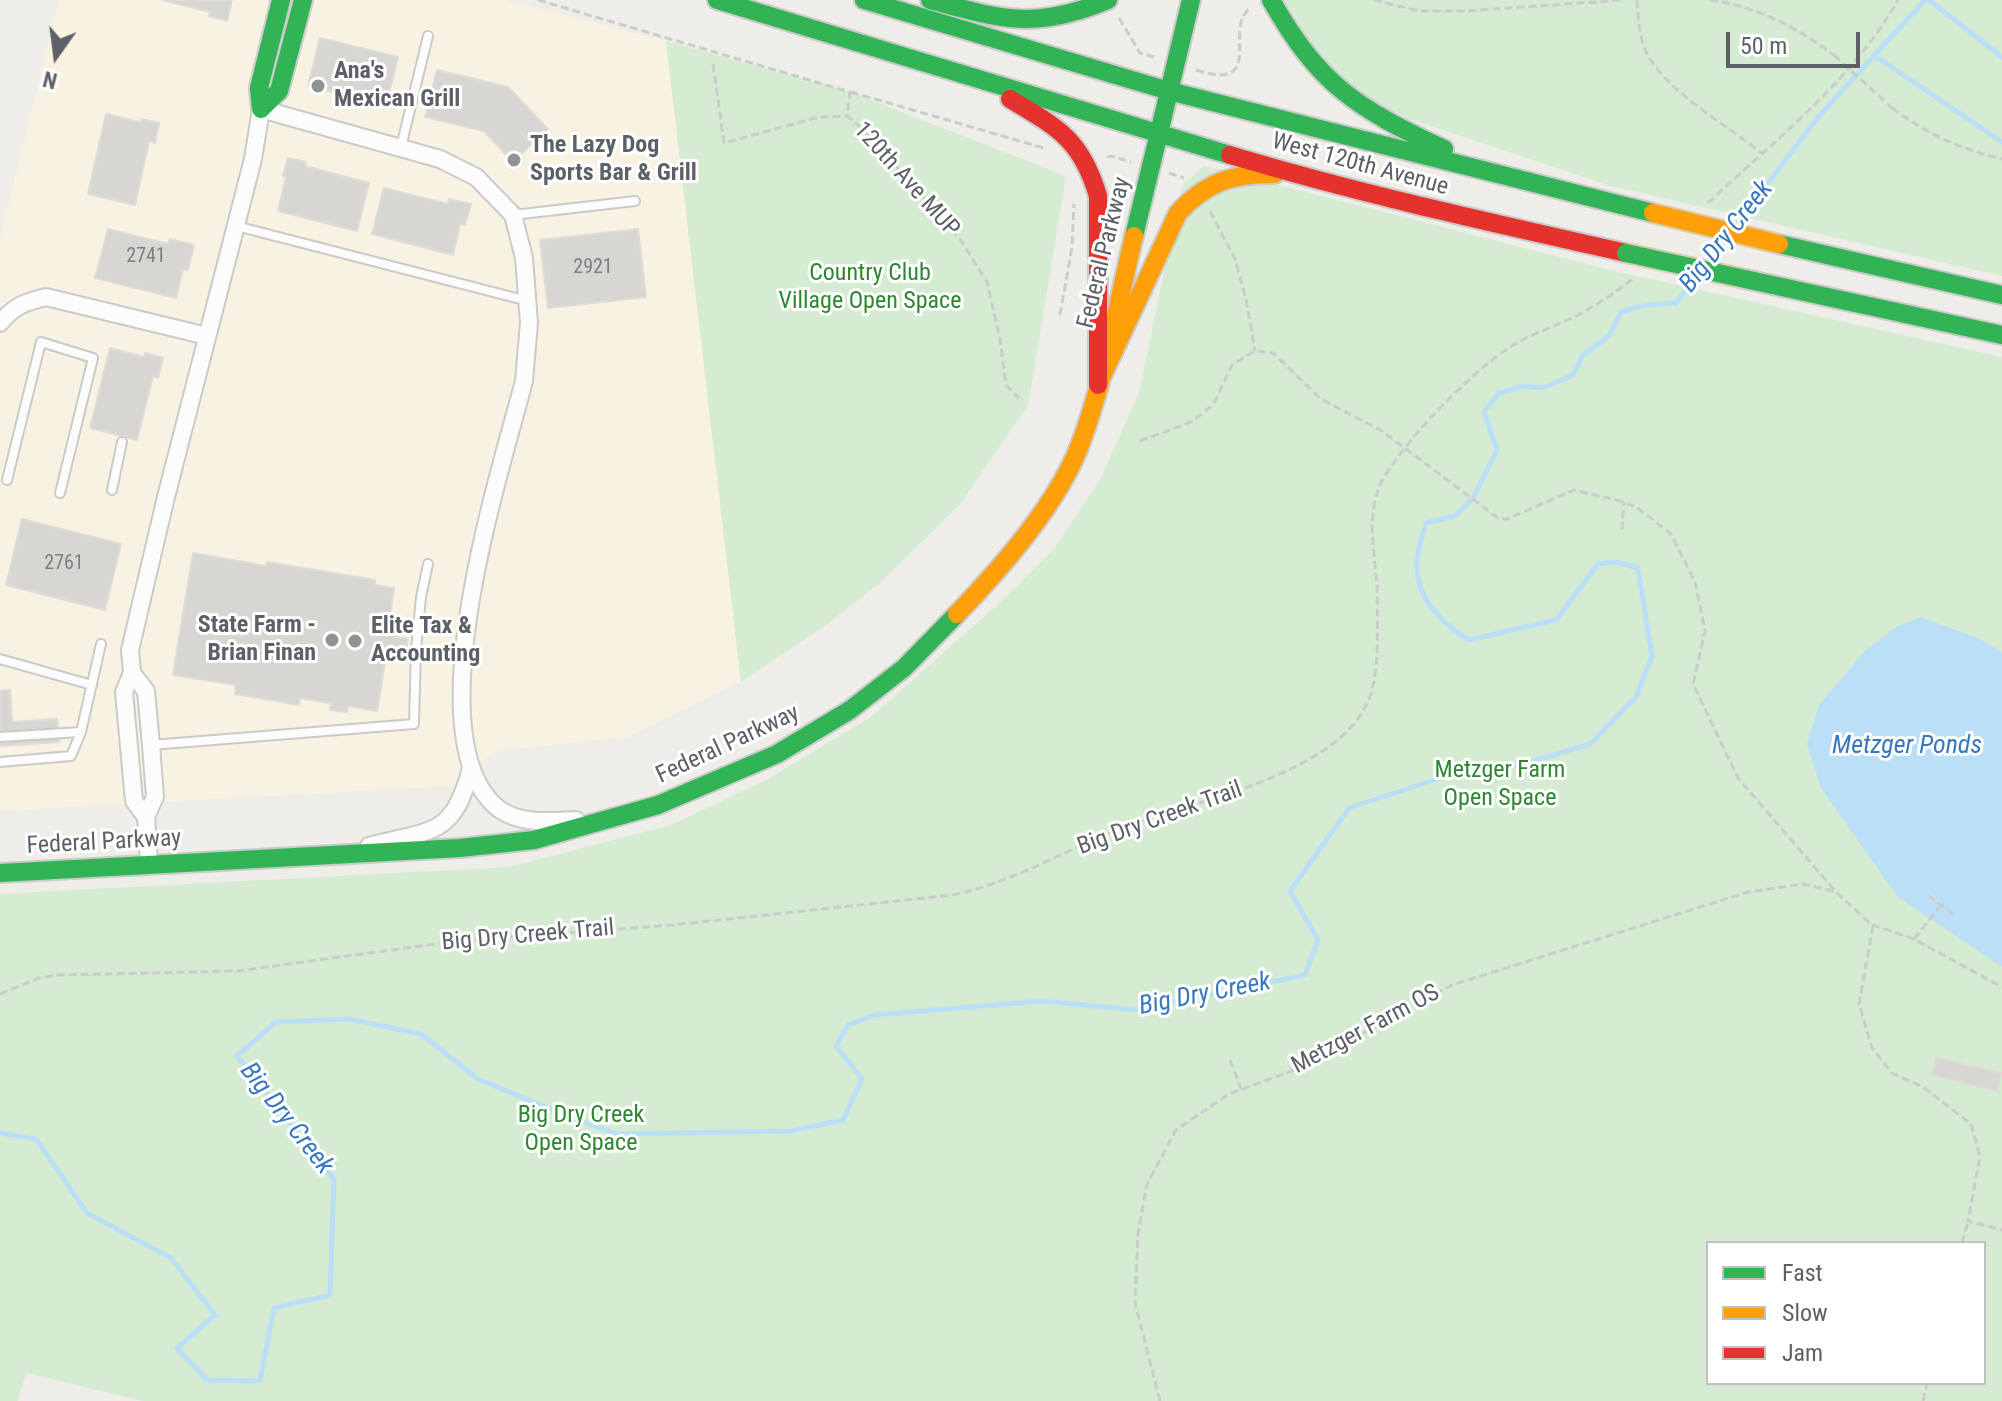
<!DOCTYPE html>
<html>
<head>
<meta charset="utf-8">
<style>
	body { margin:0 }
	#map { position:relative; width:2002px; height:1401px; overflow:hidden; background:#eeede8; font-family:"Roboto Condensed",sans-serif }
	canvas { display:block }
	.legend { position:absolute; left:1706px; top:1241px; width:280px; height:144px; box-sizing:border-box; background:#fff; border:2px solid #bec0c2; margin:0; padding:10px 14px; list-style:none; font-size:24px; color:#5d6167 }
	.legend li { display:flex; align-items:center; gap:16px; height:40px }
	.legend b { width:40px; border:2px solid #bec0c2 }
	.north { position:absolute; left:16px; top:16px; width:80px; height:80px; -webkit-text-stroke:6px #fff; paint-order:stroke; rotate:194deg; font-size:22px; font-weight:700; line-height:32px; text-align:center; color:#5d6167 }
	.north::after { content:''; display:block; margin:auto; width:28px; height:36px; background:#5d6167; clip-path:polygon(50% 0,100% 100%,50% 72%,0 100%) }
	.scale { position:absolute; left:1726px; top:32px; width:134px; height:36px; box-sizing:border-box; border:4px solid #5d6167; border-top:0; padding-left:10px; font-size:24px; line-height:28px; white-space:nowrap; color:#5d6167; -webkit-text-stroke:6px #fff; paint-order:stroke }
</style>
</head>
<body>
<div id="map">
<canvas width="2002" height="1401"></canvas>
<ul class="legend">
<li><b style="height:10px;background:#30b455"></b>Fast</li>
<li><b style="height:10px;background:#ff9f0a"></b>Slow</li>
<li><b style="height:10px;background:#e5322d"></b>Jam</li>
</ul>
<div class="north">N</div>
<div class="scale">50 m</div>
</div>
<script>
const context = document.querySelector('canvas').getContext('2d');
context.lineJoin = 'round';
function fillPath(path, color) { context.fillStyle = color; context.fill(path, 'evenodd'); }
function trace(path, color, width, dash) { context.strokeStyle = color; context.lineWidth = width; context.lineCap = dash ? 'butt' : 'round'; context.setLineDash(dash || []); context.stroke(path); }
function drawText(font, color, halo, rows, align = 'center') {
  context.font = font + ' "Roboto Condensed",sans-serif'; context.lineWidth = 6; context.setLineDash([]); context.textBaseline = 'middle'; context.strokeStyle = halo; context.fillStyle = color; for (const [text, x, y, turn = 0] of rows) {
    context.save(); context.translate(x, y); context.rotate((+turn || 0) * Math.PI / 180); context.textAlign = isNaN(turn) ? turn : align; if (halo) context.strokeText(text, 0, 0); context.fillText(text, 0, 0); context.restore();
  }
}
fillPath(new Path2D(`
	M59,0H506L666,41L741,682L628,737L494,751L453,786L0,811V238Z`), '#f7f2e1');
fillPath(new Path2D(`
	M1284,0H2002V276L1611,186L1410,119L1367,99L1325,66Z
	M666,41L850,92L1066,176L1028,405L960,504L881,582L826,625L741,682Z
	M1204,166L1610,270L2002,357V1401H143L26,1373L18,1401H0V894L510,867L671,825L766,780L871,717L994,608L1054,549L1100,480L1139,393L1182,185ZM1708,1243H1984V1383H1708Z`), '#d5ebd2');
fillPath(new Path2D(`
	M1920,617L1978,638L2002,652V967L1898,897L1821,788L1807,744L1819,705L1864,652L1896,627Z`), '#bcdff8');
trace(new Path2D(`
	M1929,0L2002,57
	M1875,56L2002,142
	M1736,225L1819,116L1925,0
	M1706,263L1725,239
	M0,1133L36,1139L87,1213L171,1258L215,1315L177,1348L207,1380L260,1381L274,1308L330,1295L334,1179L237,1056L276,1022L349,1019L421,1034L478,1079L572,1118L617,1134L790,1131L843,1120L862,1079L836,1046L848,1025L874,1015L1042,1001L1136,1010L1305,975L1318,940L1290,891L1349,808L1479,765L1513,767L1590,744L1636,697L1652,656L1638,568L1616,562L1598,564L1556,620L1469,640C1440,622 1414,596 1417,560C1418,548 1423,535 1426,523L1455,516L1473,498L1497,450L1484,412L1498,394L1523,386L1543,388L1573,375L1583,355L1609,336L1621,312L1646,305L1676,303L1695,277`), '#bcdff8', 5);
const building = new Path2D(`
	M162,0H232L227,21L209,16L210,12Z
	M320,38L398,57L386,105L308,86Z
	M437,70L508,87L548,129L520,155L523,158V164L518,168L507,165L508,157L484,131L425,117Z
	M106,114L140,122L141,119L159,123L155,143L149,141L135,205L88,194Z
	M288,158L306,162L305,166L369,183L357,231L278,211L286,177L283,176Z
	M384,188L448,204L449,199L471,204L465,225L460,224L453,255L372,234Z
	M108,229L168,244L170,239L194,245L188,270L183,269L176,298L95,278Z
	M638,229L646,297L548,308L540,240Z
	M110,348L144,357L145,353L163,358L158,378L153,376L137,440L90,428Z
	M22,519L121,544L105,610L6,585Z
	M193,553L266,566L267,562L375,580V585L394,588L387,635L408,639L405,659L386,656L377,711L348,706L347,712L330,710L331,703L300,698L299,705L235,694L236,685L173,675Z
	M10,690L12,722L57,719L59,742L0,746V691Z
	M1936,1057L2001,1073L1997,1091L1932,1075Z`);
fillPath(building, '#d8d6d3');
trace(building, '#dedcd7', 2);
const lane = new Path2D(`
	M401,147L428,36
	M513,215L635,201
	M236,226L528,301
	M7,480L41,342L93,358L60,493
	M112,490L122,442
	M0,659L92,685
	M0,737L81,732L101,644
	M151,745L414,724L416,649L421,597L428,564
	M0,762L71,756L81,732`);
const street = new Path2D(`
	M0,323C14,306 25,302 46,297L207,336
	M132,673L146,691L151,745L155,797L146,817L149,863
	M146,817L134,801L124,692L132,673L130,650L166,497L253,159L261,109L440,159L476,177L513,215L524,258L529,323L524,381C501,471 412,741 499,809C521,825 551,821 576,820
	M369,846C432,829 453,838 471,768`);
const fast = new Path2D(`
	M717,0L1230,155
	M864,0L1169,91L1653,213
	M930,0C1003,20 1036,30 1108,0
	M1271,0C1320,86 1357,108 1444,149
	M261,109L279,91L303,0
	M261,109L259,88L281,0
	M1159,133L1191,0
	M1134,236L1159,133
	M1779,244L2002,295
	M1745,279L2002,335
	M0,873L460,848L534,840L658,805L777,754L850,710L904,668L957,614`);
const slow = new Path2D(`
	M1101,378L1178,213C1206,182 1234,173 1275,174
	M957,614C1001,568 1057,505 1080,445C1105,379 1117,306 1134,236`);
const jam = new Path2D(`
	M1010,99C1058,128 1081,139 1098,196V385
	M1230,155C1360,194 1493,223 1626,253`);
trace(lane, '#cacac9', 12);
trace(street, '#cacac9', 20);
trace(fast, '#cacbca', 22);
trace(slow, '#cacbca', 22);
trace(jam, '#cacbca', 22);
trace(new Path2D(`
	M538,0L850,92L847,116L866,132L960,239L987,282L1000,339L1006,385L1019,398
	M1374,0L1419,11H1464L1624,0
	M1637,0C1638,17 1639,34 1645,49C1661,89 1728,125 1761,153
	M1710,0C1758,7 1796,27 1834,55
	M1119,18L1140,53L1154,57
	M713,64L724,143L819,117L847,116
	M1196,70C1269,93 1221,25 1251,8
	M851,92L1047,149
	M1892,108C1929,135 1958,148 2002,159
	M1107,157L1111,156L1131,162
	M1169,173L1184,178
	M1708,203C1774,141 1853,80 1898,0
	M1210,211L1235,259L1246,299L1255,351
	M1060,315L1072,247L1074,204
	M1140,441L1191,422L1213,405L1232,365L1255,351L1273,353L1321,399L1382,431L1498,518L1507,519L1574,490L1624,502L1639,509L1671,534L1695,582L1705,631L1693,684L1738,778L1836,892L1865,919L1873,925L1914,939L2002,987
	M1622,530L1624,502
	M1928,895L1954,915
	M1873,926L1859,1004L1872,1048L1892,1073L1923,1087L1971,1124L1980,1156L1968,1221L2002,1230
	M1914,939L1941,905
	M0,994L39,978L59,975L237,971L457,941L673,925L952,895C1012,883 1063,851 1120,829C1194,799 1359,774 1374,681C1379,652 1377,620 1377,590C1376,556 1365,516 1381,483C1402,443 1467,377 1504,351C1526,336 1551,328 1574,317C1596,306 1616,292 1635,277
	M1230,1060L1241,1089
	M1962,1243L1968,1221
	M1160,1401L1135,1303L1138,1233L1147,1184L1176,1130L1229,1094L1297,1069L1452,985L1748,892L1803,884L1833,891
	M1923,1401L1927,1383`), '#c9cecb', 3, [8, 4]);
trace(lane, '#fcfcfc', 8);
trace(street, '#fcfcfc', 16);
trace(fast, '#30b455', 18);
trace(slow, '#ff9f0a', 18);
trace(jam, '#e5322d', 18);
const fastBridge = new Path2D(`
	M1626,253L1745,279`);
const slowBridge = new Path2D(`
	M1653,213L1779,244`);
trace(fastBridge, '#d7ceb4', 22, []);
trace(slowBridge, '#d7ceb4', 22, []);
trace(new Path2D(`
	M1834,55L1892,108`), '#c9cecb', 3, [8, 4]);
trace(fastBridge, '#30b455', 18);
trace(slowBridge, '#ff9f0a', 18);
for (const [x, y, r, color] of [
	[318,86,8,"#909294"],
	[514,160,8,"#909294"],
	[332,640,8,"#909294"],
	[355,641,8,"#909294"]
]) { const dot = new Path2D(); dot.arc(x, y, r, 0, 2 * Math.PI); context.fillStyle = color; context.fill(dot); trace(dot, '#fff', 3); }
drawText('20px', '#7c7f82', null, [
	["2741",146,257],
	["2921",593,268],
	["2761",64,564]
]);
drawText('bold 24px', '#5d6167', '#fff', [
	["Ana's",334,72],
	["Mexican Grill",334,100],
	["The Lazy Dog",530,146],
	["Sports Bar & Grill",530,174],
	["State Farm -",316,626,"right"],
	["Brian Finan",316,654,"right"],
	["Elite Tax &",371,627],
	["Accounting",371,655]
], 'left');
drawText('24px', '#5d6167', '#fff', [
	["West 120th Avenue",1360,165,15],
	["120th Ave MUP",906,180,48],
	["Federal Parkway",1105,253,-76],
	["Federal Parkway",728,745,-25],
	["Big Dry Creek Trail",1160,819,-20],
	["Federal Parkway",104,843,-3],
	["Big Dry Creek Trail",528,936,-5],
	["Metzger Farm OS",1366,1030,-28]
]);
drawText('24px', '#2d8630', '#fff', [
	["Country Club",870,274],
	["Village Open Space",870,302],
	["Metzger Farm",1500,771],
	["Open Space",1500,799],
	["Big Dry Creek",581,1116],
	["Open Space",581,1144]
]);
drawText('italic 26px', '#3978bc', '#fff', [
	["Big Dry Creek",1727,237,-52],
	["Metzger Ponds",1907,746],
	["Big Dry Creek",1205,995,-11],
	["Big Dry Creek",286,1119,52]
]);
</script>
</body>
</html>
